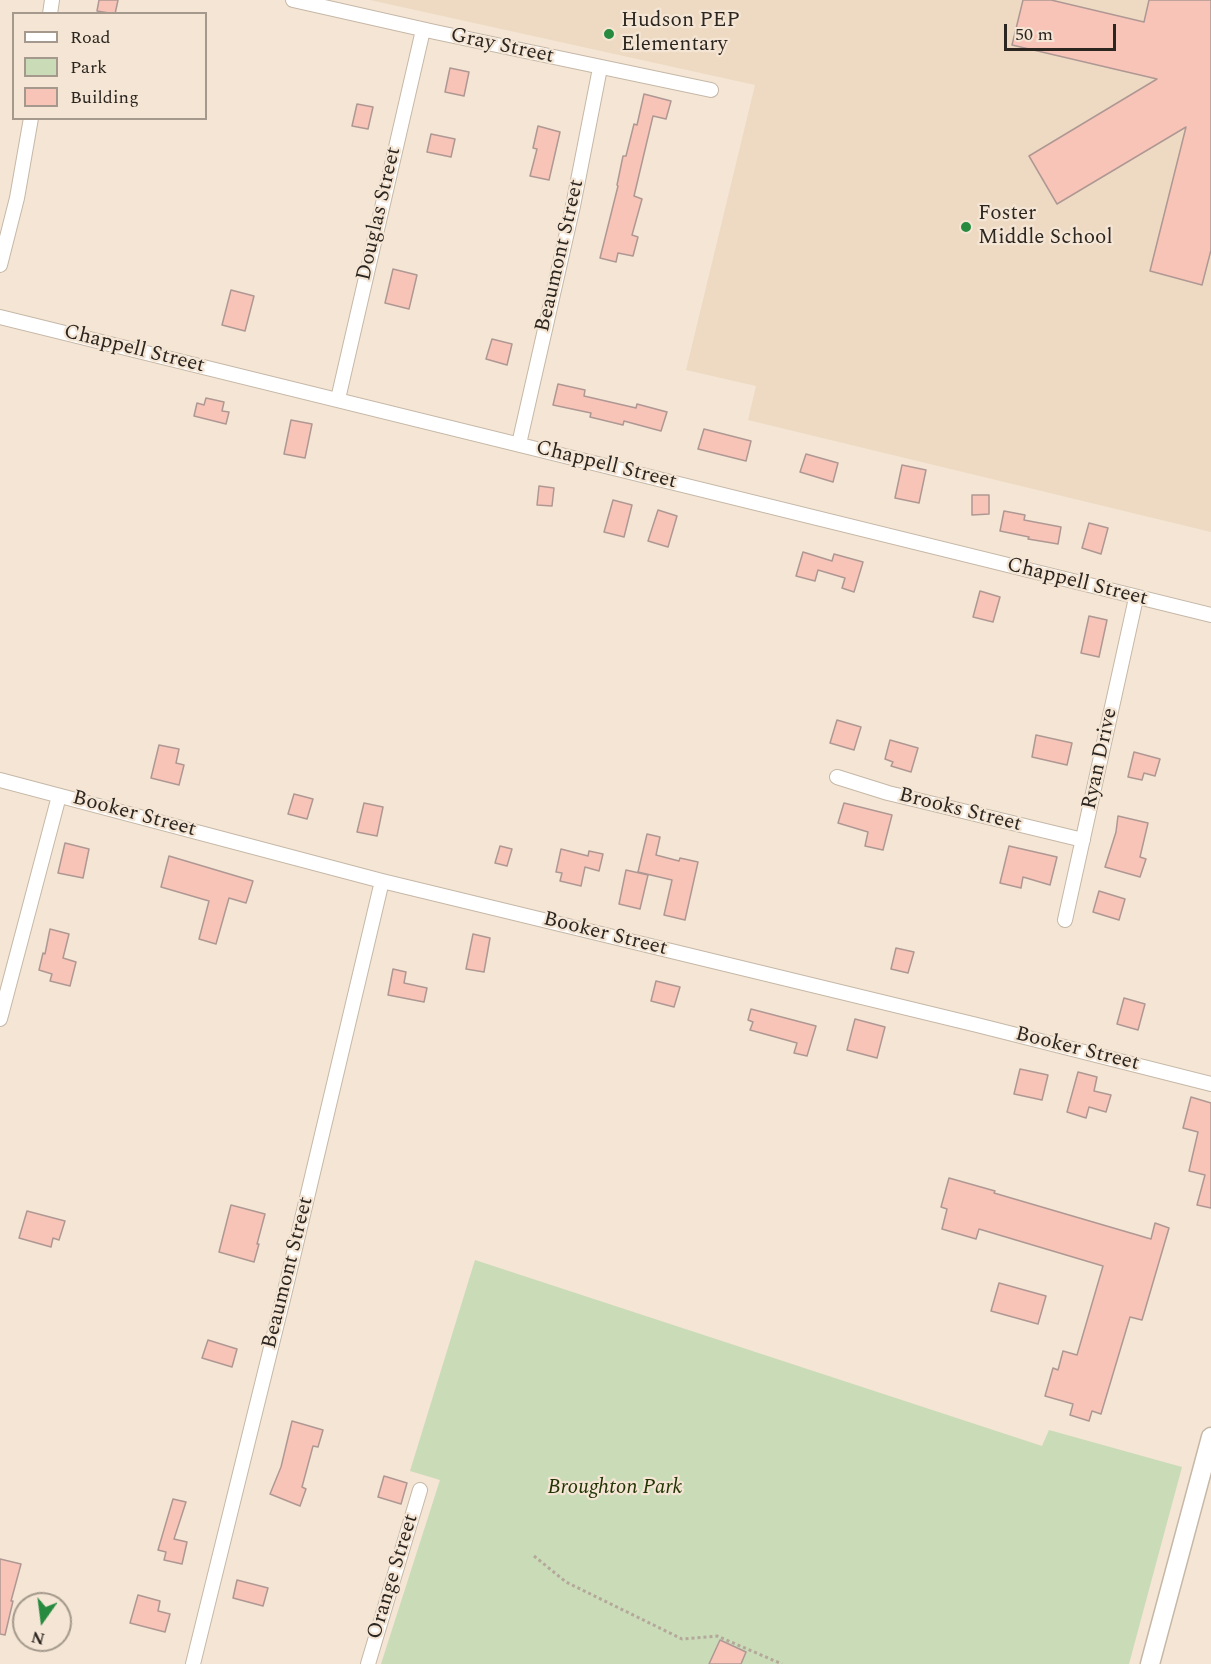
<!DOCTYPE html>
<html>
<head>
<meta charset="utf-8">
<style>
	body { margin:0 }
	#map { position:relative; width:1211px; height:1664px; overflow:hidden; background:#f4e5d4; font-family:Spectral,serif }
	canvas { display:block }
	.legend { position:absolute; left:12px; top:12px; width:195px; height:108px; box-sizing:border-box; background:#f4e5d4; border:2px solid #a4998c; margin:0; padding:8px 10px; list-style:none; font-size:18px; color:#2c2620 }
	.legend li { display:flex; align-items:center; gap:12px; height:30px }
	.legend b { width:30px; border:2px solid #a4998c }
	.north { position:absolute; left:12px; top:1592px; width:60px; height:60px; box-sizing:border-box; background:#f4e5d4; border:2px solid #a4998c; border-radius:50%; rotate:194deg; font-size:16px; font-weight:700; line-height:24px; text-align:center; color:#2c2620 }
	.north::after { content:''; display:block; margin:auto; width:21px; height:27px; background:#278b3f; clip-path:polygon(50% 0,100% 100%,50% 72%,0 100%) }
	.scale { position:absolute; left:1004px; top:24px; width:112px; height:27px; box-sizing:border-box; border:3px solid #2c2620; border-top:0; padding-left:8px; font-size:18px; line-height:21px; white-space:nowrap; color:#2c2620; -webkit-text-stroke:4px #f4e5d4; paint-order:stroke }
</style>
</head>
<body>
<div id="map">
<canvas width="1211" height="1664"></canvas>
<ul class="legend">
<li><b style="height:8px;background:#fff"></b>Road</li>
<li><b style="height:16px;background:#cadbb8"></b>Park</li>
<li><b style="height:16px;background:#f8c4b8"></b>Building</li>
</ul>
<div class="north">N</div>
<div class="scale">50 m</div>
</div>
<script>
const context = document.querySelector('canvas').getContext('2d');
context.lineJoin = 'round';
function fillPath(path, color) { context.fillStyle = color; context.fill(path, 'evenodd'); }
function trace(path, color, width, dash) { context.strokeStyle = color; context.lineWidth = width; context.lineCap = dash ? 'butt' : 'round'; context.setLineDash(dash || []); context.stroke(path); }
function drawText(font, color, halo, rows, align = 'center') {
  context.font = font + ' Spectral,serif'; context.lineWidth = 4.5; context.setLineDash([]); context.textBaseline = 'middle'; context.strokeStyle = halo; context.fillStyle = color; for (const [text, x, y, turn = 0] of rows) {
    context.save(); context.translate(x, y); context.rotate((+turn || 0) * Math.PI / 180); context.textAlign = isNaN(turn) ? turn : align; if (halo) context.strokeText(text, 0, 0); context.fillText(text, 0, 0); context.restore();
  }
}
fillPath(new Path2D(`
	M370,0H1211V532L748,420L756,386L686,370L755,85Z`), '#eedac2');
fillPath(new Path2D(`
	M475,1260L1042,1446L1049,1430L1182,1467L1129,1664H381L440,1480L410,1471Z`), '#cadbb8');
const building = new Path2D(`
	M99,0H118L115,14L97,11Z
	M1023,0H1051L1144,22L1149,0H1211V250L1202,285L1150,271L1186,127L1057,204L1029,156L1157,79L1012,45Z
	M450,68L469,72L464,96L445,92Z
	M644,94L671,101L666,119L653,116L634,196L642,199L632,235L638,237L633,256L618,253L616,262L600,258L618,186L617,185L623,156H626L634,124L637,125Z
	M357,104L373,107L368,129L352,126Z
	M538,126L560,132L549,180L530,176L537,149L533,148Z
	M431,134L455,139L451,157L427,152Z
	M393,269L417,275L409,309L385,303Z
	M231,290L254,296L245,331L222,325Z
	M492,339L512,344L507,365L486,359Z
	M558,384L585,390L584,396L636,408L637,404L667,412L661,431L624,421L623,425L590,417L591,413L553,405Z
	M206,398L224,402L222,411L229,412L226,424L194,416L197,403L204,405Z
	M291,420L312,424L305,458L284,454Z
	M704,429L751,441L746,461L698,449Z
	M806,454L838,463L833,482L800,472Z
	M902,465L926,470L919,503L895,498Z
	M539,486L554,488L552,506L537,505Z
	M972,495H989V514L972,515Z
	M613,500L632,505L624,537L604,532Z
	M658,510L677,516L668,547L648,541Z
	M1004,511L1025,515L1024,520L1061,527L1058,544L1028,539L1029,537L1000,531Z
	M1089,523L1108,528L1101,554L1082,548Z
	M803,552L832,561L834,554L863,562L854,592L842,588L845,578L818,570L815,581L796,576Z
	M980,591L1000,597L993,622L973,617Z
	M1089,616L1107,620L1099,657L1081,653Z
	M837,720L861,727L854,750L830,743Z
	M1036,735L1072,743L1067,765L1032,757Z
	M890,740L918,748L911,772L891,766L893,762L885,759Z
	M159,745L179,749L176,763L184,765L179,785L151,778Z
	M1134,752L1160,759L1155,776L1144,773L1142,780L1128,777Z
	M294,794L313,799L307,819L288,814Z
	M364,803L383,807L377,836L357,832Z
	M844,803L892,815L883,850L865,846L868,832L838,823Z
	M1118,816L1148,823L1140,857L1146,859L1140,877L1105,867L1116,832Z
	M647,834L660,837L656,855L679,861L680,858L698,862L685,920L664,915L672,880L638,872Z
	M65,843L89,849L83,878L58,873Z
	M500,846L512,849L507,866L495,863Z
	M1009,846L1057,857L1050,885L1023,877L1021,888L1000,883Z
	M561,849L588,856L589,851L603,854L599,871L585,867L581,886L560,881L562,873L556,872Z
	M169,856L253,881L246,903L229,898L216,944L199,939L209,901L161,887Z
	M626,870L648,875L640,909L619,904Z
	M1099,891L1125,899L1119,920L1093,912Z
	M50,929L69,934L63,958L76,962L70,986L50,981L52,974L39,970L43,953L45,954Z
	M473,934L490,938L484,972L466,969Z
	M896,948L914,952L908,973L891,969Z
	M393,969L406,972L404,983L427,988L424,1002L388,995Z
	M656,981L680,987L674,1007L651,1001Z
	M1124,998L1145,1004L1138,1030L1117,1024Z
	M751,1009L816,1026L807,1056L794,1053L797,1043L750,1030L753,1022L748,1020Z
	M855,1019L885,1027L877,1058L847,1050Z
	M1020,1069L1048,1075L1042,1100L1014,1094Z
	M1078,1072L1097,1077L1094,1091L1111,1095L1106,1112L1089,1107L1086,1118L1067,1112Z
	M1191,1097L1211,1103V1208L1197,1205L1205,1175L1189,1171L1198,1132L1183,1128Z
	M949,1178L995,1191L994,1193L1151,1239L1155,1223L1169,1228L1142,1320L1130,1317L1101,1414L1092,1411L1089,1421L1070,1415L1073,1404L1045,1396L1053,1368L1058,1370L1063,1351L1077,1355L1103,1266L979,1229L976,1239L942,1229L947,1209L941,1207Z
	M231,1205L265,1214L257,1244H259L254,1262L219,1252Z
	M27,1211L65,1221L59,1240L53,1238L51,1247L19,1238Z
	M999,1283L1046,1296L1038,1324L991,1311Z
	M208,1340L237,1349L232,1367L202,1358Z
	M292,1421L323,1430L318,1447L313,1446L302,1487L306,1489L300,1506L270,1494L281,1467Z
	M384,1476L407,1483L401,1504L378,1497Z
	M173,1499L186,1502L174,1539L187,1542L182,1564L164,1560L166,1552L158,1550Z
	M0,1559L21,1564L11,1601H13L5,1635L0,1634Z
	M237,1580L268,1588L263,1606L233,1598Z
	M138,1595L160,1601L158,1611L170,1614L165,1632L130,1623Z
	M720,1640L746,1652L741,1664H709Z`);
fillPath(building, '#f8c4b8');
trace(building, '#af9893', 1.5);
const street = new Path2D(`
	M293,0L435,32L711,90
	M50,14L52,0
	M0,265L17,198L31,118
	M0,317L1211,615
	M338,399L423,30
	M519,444L573,206L600,68
	M837,777L888,793L1083,840
	M0,780L382,881L977,1025L1211,1084
	M1065,920L1136,598
	M0,1019L59,796
	M193,1664L284,1295L382,881
	M368,1664L420,1490`);
const secondary = new Path2D(`
	M1150,1664L1211,1437`);
trace(street, '#c6b8a7', 16);
trace(secondary, '#c6b8a7', 21);
trace(new Path2D(`
	M534,1556L566,1582L682,1639L717,1636L782,1664`), '#b4a89a', 3, [3, 3]);
trace(street, '#fff', 14);
trace(secondary, '#fff', 18);
for (const [x, y, r, color] of [
	[609,34,6,"#278b3f"],
	[966,227,6,"#278b3f"]
]) { const dot = new Path2D(); dot.arc(x, y, r, 0, 2 * Math.PI); context.fillStyle = color; context.fill(dot); trace(dot, '#f4e5d4', 2); }
drawText('21px', '#2c2620', '#f4e5d4', [
	["Hudson PEP",621,22],
	["Elementary",621,46],
	["Foster",978,215],
	["Middle School",978,239]
], 'left');
drawText('21px', '#2c2620', '#f4e5d4', [
	["Gray Street",502,47,12],
	["Douglas Street",380,214,-77],
	["Beaumont Street",561,256,-77],
	["Chappell Street",134,350,14],
	["Chappell Street",606,466,14],
	["Chappell Street",1077,583,14],
	["Ryan Drive",1101,759,-78],
	["Brooks Street",960,811,14],
	["Booker Street",134,815,15],
	["Booker Street",605,935,14],
	["Booker Street",1077,1050,14],
	["Beaumont Street",289,1273,-76],
	["Orange Street",394,1577,-73]
]);
drawText('italic 21px', '#213303', '#f4e5d4', [
	["Broughton Park",615,1489]
]);
</script>
</body>
</html>
